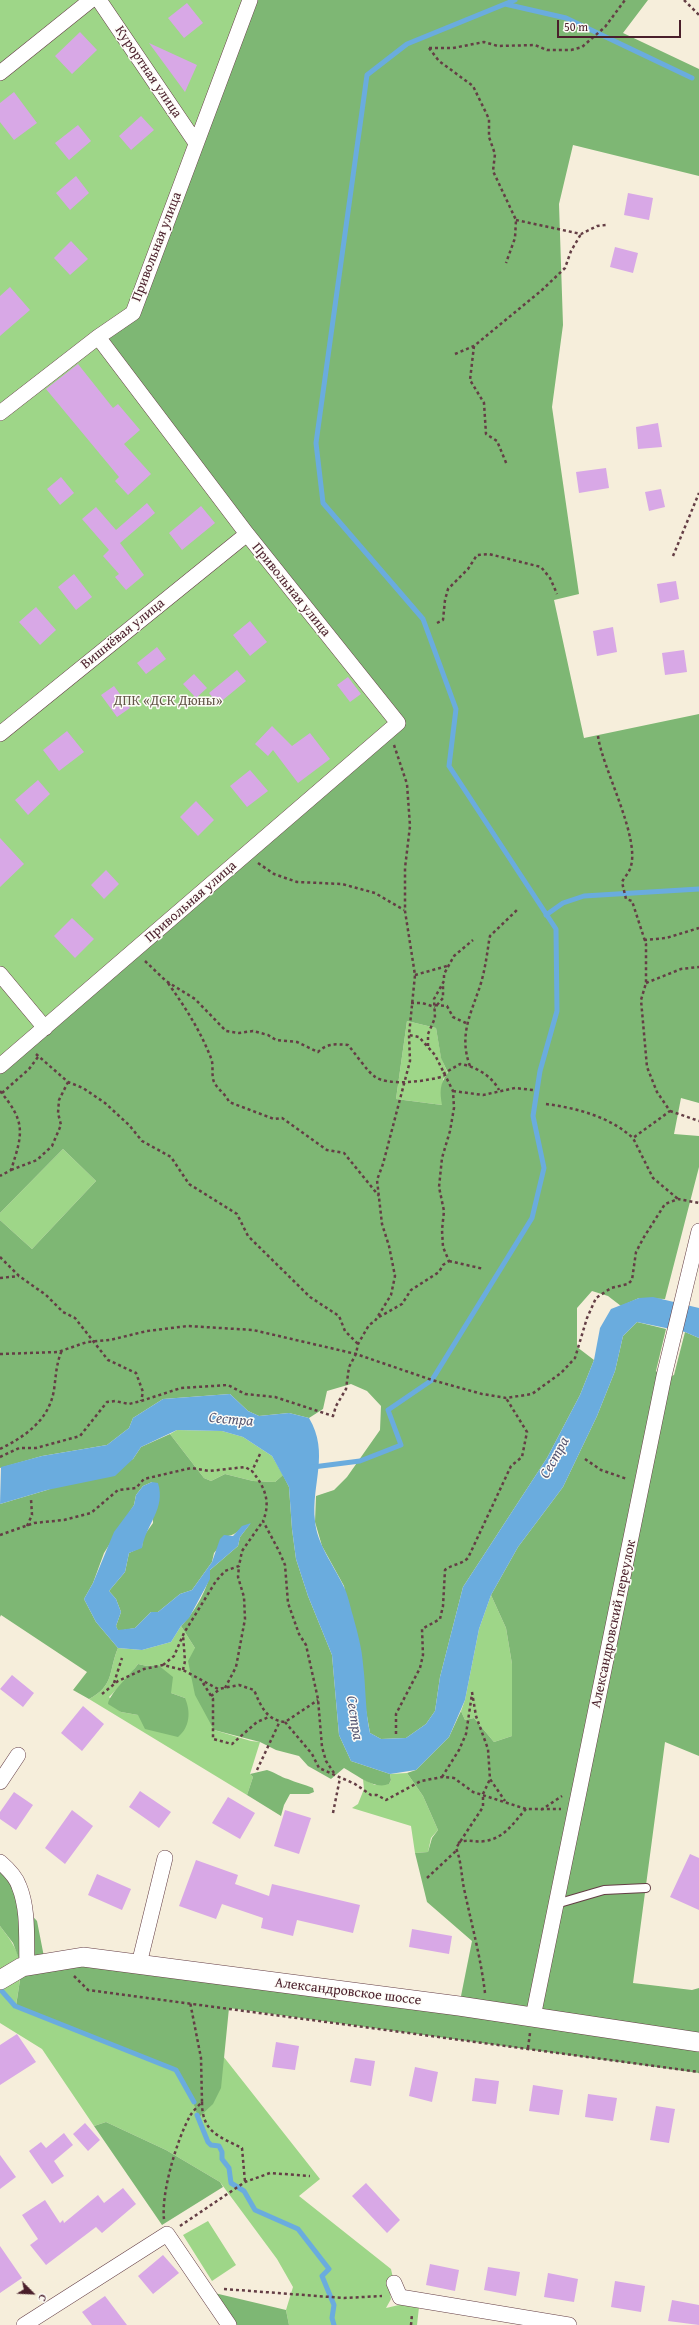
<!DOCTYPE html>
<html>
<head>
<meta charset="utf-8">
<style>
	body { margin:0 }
	#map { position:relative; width:699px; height:2325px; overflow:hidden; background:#f6eedb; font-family:"Gentium Book Plus",serif }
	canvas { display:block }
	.north { position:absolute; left:12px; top:2273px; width:40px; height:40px; -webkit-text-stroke:3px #fdfcf7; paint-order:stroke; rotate:114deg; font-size:11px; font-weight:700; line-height:16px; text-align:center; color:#4a1f2b }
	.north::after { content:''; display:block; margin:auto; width:14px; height:18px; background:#4a1f2b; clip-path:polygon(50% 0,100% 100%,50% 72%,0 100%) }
	.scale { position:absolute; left:557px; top:20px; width:124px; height:18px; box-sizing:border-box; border:2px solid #4a1f2b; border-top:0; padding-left:5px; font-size:12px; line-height:14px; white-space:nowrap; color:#4a1f2b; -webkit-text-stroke:3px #fdfcf7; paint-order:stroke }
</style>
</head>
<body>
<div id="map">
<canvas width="699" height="2325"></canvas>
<div class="north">С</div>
<div class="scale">50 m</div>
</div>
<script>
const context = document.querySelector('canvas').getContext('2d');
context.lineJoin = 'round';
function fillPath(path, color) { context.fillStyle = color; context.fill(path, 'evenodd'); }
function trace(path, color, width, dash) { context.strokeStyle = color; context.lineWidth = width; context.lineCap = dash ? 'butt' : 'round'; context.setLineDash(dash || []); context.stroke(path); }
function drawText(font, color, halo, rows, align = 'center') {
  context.font = font + ' "Gentium Book Plus",serif'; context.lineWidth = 3; context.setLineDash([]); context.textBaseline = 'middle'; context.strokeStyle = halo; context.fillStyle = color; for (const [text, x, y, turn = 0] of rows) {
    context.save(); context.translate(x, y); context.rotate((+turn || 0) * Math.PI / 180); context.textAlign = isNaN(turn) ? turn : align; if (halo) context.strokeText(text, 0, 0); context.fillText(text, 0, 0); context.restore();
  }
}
fillPath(new Path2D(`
	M0,0H250L398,723L0,1064Z
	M407,1021L436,1028L441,1057L448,1074L443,1079L442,1105L396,1099Z
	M63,1149L96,1181L32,1249L0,1220V1213Z
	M177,1430L222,1431L243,1437L272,1456L283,1475L275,1482L253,1481L225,1474L211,1481L204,1478L170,1434Z
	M491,1595L506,1628L512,1664V1736L494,1742L474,1718L465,1720L461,1711L465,1700L479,1629Z
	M181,1626L195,1648L214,1730L251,1741L260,1742L250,1774L253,1777L247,1795L89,1699C115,1685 108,1672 118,1648L142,1650L171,1642ZM138,1664L147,1666L158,1665L171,1693L185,1698L138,1715L121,1712L109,1697L126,1680Z
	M407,1773L423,1796L438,1830L431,1838L428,1852L415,1853L411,1826L352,1808L358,1804L364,1789L363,1779L375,1785L389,1784L391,1780L390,1774Z
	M0,1926C26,1959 22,1967 16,2006L176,2070L192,2099L198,2118L222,2070L223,2056L320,2179L299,2196L391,2269L394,2283L389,2287L391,2299L386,2308L399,2305L403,2298H420L417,2325H289L286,2310L293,2287L277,2259L220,2182L166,2150L106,2122L94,2126L42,2049L0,2023Z
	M208,2221L236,2265L212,2281L183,2235Z`), '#9ed688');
fillPath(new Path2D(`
	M250,0H648L623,33L699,69V176L573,145L559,204L563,325L552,407L579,594L554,600L584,738L699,714V1103L681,1098L674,1134L699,1136V1167L665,1299L639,1298L621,1306L608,1296L592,1291L577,1308V1347L594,1360L580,1395L547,1458L463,1587L440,1677L435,1711L426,1724L406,1738L381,1739L370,1733L344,1586L322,1546L315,1522L316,1496L334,1490L347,1477L380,1430L381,1406L367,1391L351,1384L327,1391L323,1409L309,1418L289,1413L259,1416L248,1411L230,1394L163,1399L133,1418L129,1428L107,1445L42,1456L0,1468V1220L32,1249L96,1181L63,1149L0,1213V1064L398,723L100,340L133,313ZM407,1021L436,1028L441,1058L448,1073C439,1084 440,1093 442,1105L396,1099Z
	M637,1322L666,1329L656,1371L661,1377L540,2009L667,1378L674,1375L685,1332L699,1338V1756L665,1742L633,1983L692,1990L699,1988V2073L229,2008L221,2088L213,2104L198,2118L192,2099L176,2070L16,2006L22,1967L13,1943L0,1926V1862L24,1907L37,1921L45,1962L459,2006L472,1941L427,1902L415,1853L428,1852L432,1838L438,1830L423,1796L407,1773L416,1770L449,1737L461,1711L465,1720L474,1718L494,1742L512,1736V1664L506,1628L491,1595L518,1547L563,1487L597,1416L615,1371L623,1336Z
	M170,1434L204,1478L211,1481L225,1474L253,1481L275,1482L283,1475L289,1487L292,1529L296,1559L308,1596L332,1655L339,1735L351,1761L390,1774L391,1780L389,1784C374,1790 357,1775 344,1768L331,1779L308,1766L299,1756L276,1750L260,1742L214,1730L195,1695L188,1661L195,1648L181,1626C193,1615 210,1586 210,1570L238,1546L240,1537L250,1524C242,1527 236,1535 228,1536L214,1553L212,1562L192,1590L180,1594L158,1612H151L135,1628L118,1631L116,1626L121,1612L116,1599L109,1591L125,1572L129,1553L142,1547L143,1537L153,1523L152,1482L143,1486L136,1495L134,1505L104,1553L93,1583L84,1599L96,1622L118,1648C108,1672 115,1685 89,1699L73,1690L87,1672L1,1615L0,1617V1504L47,1490L133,1459L141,1447Z
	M138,1664L147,1666L158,1665L173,1677L171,1693L185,1698C191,1712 190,1727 178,1737L145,1729L138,1715L121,1712L108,1704C109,1694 131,1674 138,1664Z
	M267,1770C277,1773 280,1777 288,1779C296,1783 304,1784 313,1788L314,1792L309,1794H290L284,1805L281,1816L247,1795L253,1777L250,1774Z
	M106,2122L166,2150L220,2182L223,2187L162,2225L94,2126Z
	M206,2291L286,2310L289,2325H229Z`), '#7eb774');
fillPath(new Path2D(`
	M653,1297L699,1308V1338L685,1332L637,1322L623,1336L615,1371L597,1416L563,1487L518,1547L491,1595L479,1629L465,1700L449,1737L416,1770L390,1774L351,1761L339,1735L332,1655L308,1596L296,1559L292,1529L289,1487L272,1456L243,1437L222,1431L177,1430L141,1447L133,1459L115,1476L47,1490L0,1504L1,1467L42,1456L107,1445L129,1428L133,1418L163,1399L230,1394L248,1411L259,1416L289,1413L309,1418C330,1453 311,1484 315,1521C317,1544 333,1564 343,1585C348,1594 350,1606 353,1616C357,1631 362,1648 363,1664C366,1687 365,1710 370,1733L381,1739L406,1738L426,1724L435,1711L440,1677L463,1587L547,1458L580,1395L594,1360L600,1328L611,1309L639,1298Z
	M152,1482L158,1483C166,1509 146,1524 142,1548L129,1553L125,1572L109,1591L116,1599L121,1612L116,1626L118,1630L135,1628L151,1612H158L180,1594L192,1590L212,1562L220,1539L224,1535L233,1536L242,1526L251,1523L240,1537L238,1546L210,1570V1579L189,1618L181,1626L171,1642L142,1650L118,1648L96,1622L84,1599L93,1583L114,1532L134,1505L136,1495L143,1486Z`), '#6aacde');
trace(new Path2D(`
	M505,4L566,18L692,78
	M546,915L563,903L584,896L699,889
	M313,1467L360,1461L401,1445L388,1410L432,1380L532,1218L544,1168L533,1116L540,1071L557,1011L556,929L449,766L456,709L423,619L323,503L316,443L367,75L407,44L515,0
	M0,1989L15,2006L176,2070L194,2102
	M197,2115L208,2142L211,2145L219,2146L222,2152V2159L229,2168L231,2183L244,2191L255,2210L298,2229L329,2269L322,2276L334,2305L332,2318L334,2325`), '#6aacde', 5);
fillPath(new Path2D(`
	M187,3L203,23L184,38L168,18Z
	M80,32L97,50L72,74L55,56Z
	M149,43L197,65L185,92Z
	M14,92L37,123L14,140L0,122V103Z
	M141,116L154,130L131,150L119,136Z
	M78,125L91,141L69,160L55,143Z
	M76,176L89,193L70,210L56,193Z
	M628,193L653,198L649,220L624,215Z
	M71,241L88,259L70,275L54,258Z
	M615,247L638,253L633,273L610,267Z
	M10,287L30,310L0,336V296Z
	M78,364L113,408L118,404L140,430L124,444L151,474L128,495L115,481L119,477L46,389Z
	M658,423L662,447L638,449L636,427Z
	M606,468L609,488L579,493L576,472Z
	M61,477L74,493L60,505L47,489Z
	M661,489L665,507L649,511L645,492Z
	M147,503L155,513L120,543L144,575L126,590L115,577L119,574L103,556L109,550L82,519L96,507L116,530Z
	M201,506L215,523L182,550L169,533Z
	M74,574L92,597L76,610L58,587Z
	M676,581L679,599L660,603L657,584Z
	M36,607L56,630L40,645L19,622Z
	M250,621L267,642L250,656L233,635Z
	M613,627L617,652L597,656L593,631Z
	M157,647L166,659L146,674L137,663Z
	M684,650L687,672L665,675L662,653Z
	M237,670L246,681L218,704L209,693Z
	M194,674L207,688L196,698L183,684Z
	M348,677L361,694L350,702L337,685Z
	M114,686L130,708L117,717L101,695Z
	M272,726L292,746L310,733L330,759L298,783L273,750L268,756L255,744Z
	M67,731L84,752L59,771L43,750Z
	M250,770L268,791L247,807L230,786Z
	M38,780L50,794L28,815L15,800Z
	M196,801L214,820L198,836L180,817Z
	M0,838L24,864L0,887Z
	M106,870L119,884L104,899L91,885Z
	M72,918L94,939L75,958L54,936Z
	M12,1675L34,1693L23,1707L0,1689Z
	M83,1706L104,1724L82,1751L61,1733Z
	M140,1791L171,1812L159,1828L129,1807Z
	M14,1792L33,1805L16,1830L0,1819V1812Z
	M228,1797L255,1813L240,1839L212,1823Z
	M72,1810L93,1826L65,1864L45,1848Z
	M285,1810L311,1818L299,1854L274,1846Z
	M690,1854L699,1858V1910L670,1897Z
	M196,1860L238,1875L235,1884L269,1896L272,1884L360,1905L353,1933L297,1920L293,1936L261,1928L263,1918L222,1904L216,1919L179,1906Z
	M97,1874L131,1889L122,1910L88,1895Z
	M412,1929L452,1936L449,1954L409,1947Z
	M17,2034L36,2062L0,2085V2045Z
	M276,2042L299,2046L295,2070L272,2067Z
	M355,2058L375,2061L371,2086L350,2082Z
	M415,2067L438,2072L432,2102L409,2096Z
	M475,2078L499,2081L496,2104L472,2101Z
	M533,2085L563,2090L559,2115L529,2111Z
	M588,2094L617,2098L613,2121L585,2117Z
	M656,2106L675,2109L669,2143L650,2140Z
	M85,2123L100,2140L88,2151L73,2134Z
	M64,2133L73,2145L54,2161L64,2176L52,2184L29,2151L41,2142L46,2148Z
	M0,2155L16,2177L0,2189Z
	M366,2183L400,2220L387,2233L352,2196Z
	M123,2188L136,2204L102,2233L96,2227L46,2265L30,2245L38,2239L22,2215L45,2200L60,2223L63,2220L64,2223L98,2195L104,2203Z
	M0,2246L22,2278L0,2293Z
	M163,2255L179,2273L153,2294L138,2276Z
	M430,2264L459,2270L455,2291L426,2285Z
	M488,2267L520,2272L516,2296L484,2290Z
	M548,2273L578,2279L574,2302L544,2297Z
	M615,2281L645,2286L641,2312L611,2307Z
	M105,2296L127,2325H92L82,2312Z
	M672,2300L699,2305V2325L668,2321Z`), '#d8a8e6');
const service = new Path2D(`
	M556,1904L604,1890L646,1888`);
const minor = new Path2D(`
	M99,0L196,143
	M0,73L91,0
	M0,413L98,337
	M0,734L247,534
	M0,974L45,1028
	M0,1066L398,723L247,534L98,337L133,313L250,0
	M0,1782L18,1755
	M0,1862C7,1868 16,1877 19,1886C29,1910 26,1941 27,1966
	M139,1964L165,1858
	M533,2017L664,1376L699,1231
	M394,2283L400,2297L569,2325
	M24,2325L167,2234L229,2325`);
const tertiary = new Path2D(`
	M0,1980L22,1967L83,1957L459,2006L699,2042`);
trace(service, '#643e45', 10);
trace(minor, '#643e45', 16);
trace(tertiary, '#643e45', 20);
trace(new Path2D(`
	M684,0L699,15
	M429,48L439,61L473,86L489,119V137L495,154L493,171L516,220L515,238L506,263
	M429,48H453L484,42L498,46L535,45L547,50H571L582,47L605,27L625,0
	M516,220L581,234L597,226L606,225
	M474,346L470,380L484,403L486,434L497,441L507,465
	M455,354L474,346L542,290L565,268L571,251L581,234
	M673,556L699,493
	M437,623L443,620L445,600L448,589L468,569L477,555L489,554L541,567L550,578L557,594
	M598,736C602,768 642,840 630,869C628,874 624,878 622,882L626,899L632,901L646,944V983L641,1000L647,1067L657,1092L670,1111L633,1138L653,1178L678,1199
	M258,863L274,874L297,882L342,884L375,893L404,910
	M644,940L666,938L699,928
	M145,961L166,981L195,999L226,1031L239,1033L253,1031L268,1035L276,1040L297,1042L318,1052C327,1043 336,1044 348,1045C354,1052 368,1072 374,1076C387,1087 429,1081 444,1076
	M415,975L447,966
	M168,983C185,1007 200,1030 211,1058C214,1065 211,1075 214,1082C218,1090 226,1094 229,1102L274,1119L282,1118L327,1150L344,1153L379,1196
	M646,983L681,969L699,967
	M411,1003H422L435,1007
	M435,1005L447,1006L453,1017L466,1023
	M437,1005L443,998V985
	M428,1046V1034L435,1018L434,999L444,981V974L454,956L473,940
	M36,1054L68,1082L83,1088L105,1103L129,1125L142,1141L171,1157L189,1184L237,1214L248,1236L310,1297L339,1316L345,1331L358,1344
	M470,1066C458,1034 472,1012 481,983C485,969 487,955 489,941L490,936L518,909
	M443,1074L460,1064C475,1066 492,1076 499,1090
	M0,1091C26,1122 23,1133 11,1170L0,1176
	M453,1091L483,1095L515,1088L533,1090
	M2,1093L29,1069L38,1057
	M546,1104C577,1108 610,1117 633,1138
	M670,1111L699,1121
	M11,1170L37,1160L52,1146L61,1125L58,1113L59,1100L68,1082
	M0,1257L19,1276L46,1295L63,1312L75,1318L108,1360L136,1373L143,1392L141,1401
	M449,1261L484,1269
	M0,1278L19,1276
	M379,1317L402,1304L411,1290L439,1272L443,1265L449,1261L443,1247L442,1230L444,1211L439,1187L442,1158L450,1131L454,1108L453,1091L435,1055L419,1037L409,1035
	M0,1354L58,1352L87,1342L110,1340L147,1331L188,1326L253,1330L356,1354L432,1380L482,1394L506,1398L532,1394L561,1373L575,1358L587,1318L596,1298L611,1288L628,1284L632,1280L636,1252L644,1237L665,1204L678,1199L699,1203
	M0,1449C26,1436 49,1420 54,1390C56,1376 56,1364 62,1350
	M260,1454L252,1471C265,1487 271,1502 263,1521L279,1551L285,1565L288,1603L299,1634L306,1645L318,1699L322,1747L326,1761L334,1773
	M0,1457L19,1448H36L80,1436L107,1402L115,1401L129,1404L141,1401L181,1388L228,1385L245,1394L275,1397L333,1416L336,1406L346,1389L349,1367L356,1354L358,1344L369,1325L375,1321L391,1295L395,1276L389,1246L382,1224L377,1180L383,1164L410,1061L409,1035L415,975L405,911V868L410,826L407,784L394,745
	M585,1459L601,1470L627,1479
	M27,1526L32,1515L31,1499
	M0,1535L34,1523L64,1520L91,1513L118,1490L136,1488L144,1479L191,1468L209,1471L245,1467L252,1471
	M163,1665L174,1656L184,1633L216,1581L225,1571L239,1566L242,1551L263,1521
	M183,1670L185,1661L183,1635
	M114,1683L122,1658
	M203,1683L213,1699V1739L232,1744L257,1722L269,1717
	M225,1688L236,1667L245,1619L244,1597L238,1577L239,1566
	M472,1692L476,1716L488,1749L490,1779L505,1801
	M102,1694L118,1681L144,1669L163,1665L183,1670L218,1689L239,1685L254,1690C261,1706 266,1720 285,1722L318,1700
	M211,1696L220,1689
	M285,1722L312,1754L319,1768L355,1784L371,1795H377L386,1800L421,1781L442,1777L454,1778L473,1792L526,1809H561
	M396,1734V1714L420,1668L423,1655L422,1629L440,1619L443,1606L445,1570C452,1564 461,1565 468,1558L511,1466L522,1457L527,1432L506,1398
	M257,1770L280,1721
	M442,1777L459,1750L466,1734L472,1694
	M541,1810L562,1796
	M333,1813L340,1778
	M458,1843C468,1838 475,1843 485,1841C505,1838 513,1823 526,1809
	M427,1878L457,1850
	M74,1976L88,1990L699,2072
	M485,1993C481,1959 472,1926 465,1893C461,1877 462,1863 456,1848L483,1807V1794L490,1779
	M528,2048L530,2033
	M202,2102C202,2132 218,2136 242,2148L245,2182
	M164,2219C161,2193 177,2139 190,2116C193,2111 198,2106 202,2102L201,2058L190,2002
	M180,2226L245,2182L270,2173L310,2176
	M224,2289L344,2298L382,2296
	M411,2325L412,2314`), '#643e45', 2.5, [3, 3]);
trace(service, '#fff', 8);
trace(minor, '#fff', 15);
trace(tertiary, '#fff', 19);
drawText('14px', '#4a1f2b', '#fdfcf7', [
	["Курортная улица",148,72,56],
	["Привольная улица",157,247,-69],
	["Привольная улица",291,590,51],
	["Вишнёвая улица",123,634,-39],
	["Привольная улица",191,902,-41],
	["Александровский переулок",614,1624,-78],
	["Александровское шоссе",348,1992,7]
]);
drawText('14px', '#635647', '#fdfcf7', [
	["ДПК «ДСК Дюны»",168,701]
]);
drawText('italic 15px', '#575773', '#fdfcf7', [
	["Сестра",231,1420,5],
	["Сестра",555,1458,-61],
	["Сестра",354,1718,81]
]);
</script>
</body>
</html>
